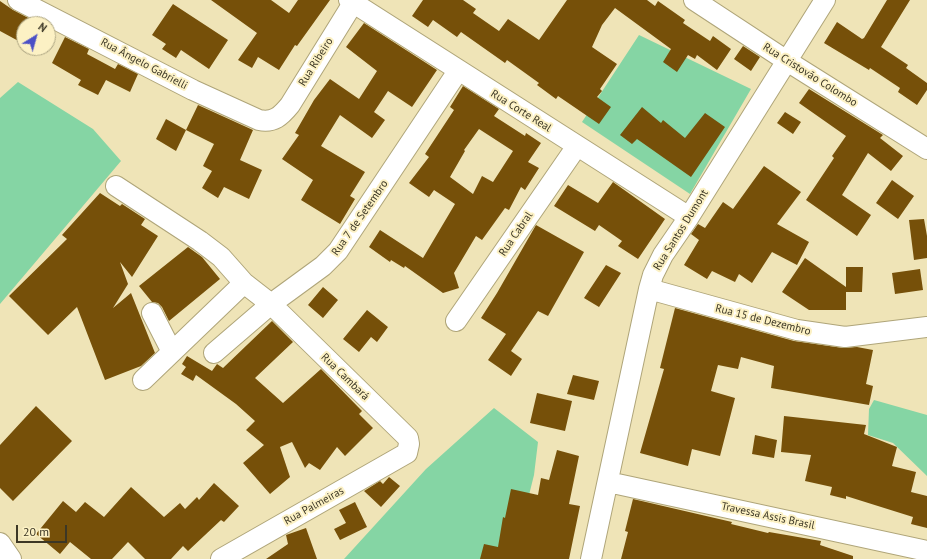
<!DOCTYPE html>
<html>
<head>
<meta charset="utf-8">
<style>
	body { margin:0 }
	#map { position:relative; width:927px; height:559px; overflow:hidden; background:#efe4b7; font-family:"PT Sans",sans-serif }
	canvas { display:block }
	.north { position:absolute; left:16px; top:16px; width:40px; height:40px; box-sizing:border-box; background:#fcf1c4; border:1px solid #afa784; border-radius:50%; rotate:37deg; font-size:11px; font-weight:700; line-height:16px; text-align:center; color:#3c3725 }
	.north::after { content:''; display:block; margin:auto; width:14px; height:18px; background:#4b50c6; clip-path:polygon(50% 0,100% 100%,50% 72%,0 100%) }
	.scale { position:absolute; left:16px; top:525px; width:51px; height:18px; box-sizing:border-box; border:2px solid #3c3725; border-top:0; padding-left:5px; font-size:12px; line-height:14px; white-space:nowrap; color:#3c3725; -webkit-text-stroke:3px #fcf1c4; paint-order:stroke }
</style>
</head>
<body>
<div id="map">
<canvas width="927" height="559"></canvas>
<div class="north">N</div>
<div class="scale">20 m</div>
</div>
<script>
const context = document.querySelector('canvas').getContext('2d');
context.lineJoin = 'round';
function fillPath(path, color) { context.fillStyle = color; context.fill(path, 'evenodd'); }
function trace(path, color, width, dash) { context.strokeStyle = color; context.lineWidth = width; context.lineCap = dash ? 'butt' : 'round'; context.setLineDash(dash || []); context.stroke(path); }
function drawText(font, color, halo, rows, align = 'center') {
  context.font = font + ' "PT Sans",sans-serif'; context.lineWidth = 4; context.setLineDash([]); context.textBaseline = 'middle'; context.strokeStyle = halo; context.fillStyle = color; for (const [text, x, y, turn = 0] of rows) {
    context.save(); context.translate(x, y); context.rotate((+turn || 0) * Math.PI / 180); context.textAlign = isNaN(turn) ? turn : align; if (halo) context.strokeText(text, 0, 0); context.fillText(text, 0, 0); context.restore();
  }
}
fillPath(new Path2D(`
	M639,35L751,89L690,194L582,122Z
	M18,82L93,129L121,161L0,304V98Z
	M874,400L927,415V476L893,443L868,435L869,409Z
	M494,408L538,442L534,475L513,559H344L426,469Z`), '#85d5a4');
fillPath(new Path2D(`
	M211,0H271L289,13L298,0H330L297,46L295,45L279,70L258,57L252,68L238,60L257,33Z
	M423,0H463L476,9L473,13L499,31L508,19L539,40L567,0H647L655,6L658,1L685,20L683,23L710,41L713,36L731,49L717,70L697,55L695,59L688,55L677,72L663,62L671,49L615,8L602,25L592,47L617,64L600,89L602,91L597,97L611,107L599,124L558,96L556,99L537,85L539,83L507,60L505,63L461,32L457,37L433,20L428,27L412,16Z
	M887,0H910L881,47L908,65L906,68L927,83V90L917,105L898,92L900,88L870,68L869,70L824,43L837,22L862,39L864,38Z
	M0,1L13,10L40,24H24V44L0,31Z
	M173,4L228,40L209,69L181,50L176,58L162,49L166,44L152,35Z
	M364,23L437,70L412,107L388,91L374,112L385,120L372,138L340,115L321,146L365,172L350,196L355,199L340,224L301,200L313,180L282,159L299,135L295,133L314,100L330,79L359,99L377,71L346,47Z
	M65,37L89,49L87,54L115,69L118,64L138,74L130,92L106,80L98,95L78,85L81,80L52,63Z
	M743,46L760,57L751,71L734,59Z
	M463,86L499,109L494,116L525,136L526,133L541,143L528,162L539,168L525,190L521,187L509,210L505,208L482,240L476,236L454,273L459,288L443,293L405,266L404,268L391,260L390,262L369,247L380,230L423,258L455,204L434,190L429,197L409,183L429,157L425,154L454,110L450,107ZM479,129L513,151L493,182L482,176L473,194L450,177L465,151L464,150Z
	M809,89L883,135L880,138L903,156L891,171L868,153L842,195L871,215L857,236L806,200L834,158L832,156L846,136L799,103Z
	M198,105L253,130L240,160L262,170L249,199L224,187L218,198L202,188L212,171L203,166L214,144L186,130Z
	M642,107L661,123L663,120L685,138L705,113L725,127L691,177L637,139L632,144L620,135Z
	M785,112L801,122L793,134L777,123Z
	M166,119L186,130L176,151L156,139Z
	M764,166L801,192L777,224L809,242L797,265L772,252L752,283L739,274L735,282L712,271L707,279L684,265L699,240L691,234L698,224L705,228L723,202L733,209Z
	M892,180L914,196L898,219L876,203Z
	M613,182L665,219L638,259L618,246L622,241L599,225L595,231L554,206L568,185L598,203Z
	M100,193L120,206L122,204L145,219L141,225L158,236L132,277L120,262L128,284L113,308L131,293L155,353L141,366L105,380L77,307L48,335L9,296L67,239L62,235Z
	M924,219L927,236V258L914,260L909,220Z
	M536,225L584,252L548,316L538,311L511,351L522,359L511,376L488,360L506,334L481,318L497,293Z
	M188,247L202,257L220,279L169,321L162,307L158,303L152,302L139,286Z
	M805,258L846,287V310H809L782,292Z
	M606,265L621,273L599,307L584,298Z
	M846,267H863L862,292H846Z
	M920,269L923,290L895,294L892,273Z
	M323,287L338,300L323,318L308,305Z
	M675,308L794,341L843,348L857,347L873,350L866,384L873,386L869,405L771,388L774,366L741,357L738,369L718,365L711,391L735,398L720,456L692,449L688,466L640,453L664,369L660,368Z
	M367,310L388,327L377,342L371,337L359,352L343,339Z
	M272,321L293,342L255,378L283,403L321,369L362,411L359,414L373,428L345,456L337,447L320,470L309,463L305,468L292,442L280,447L290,477L270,494L243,463L264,445L246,430L255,421L236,404L196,375L193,381L181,374L186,367L182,364L187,356L212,371L217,364L223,368Z
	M573,375L599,381L594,400L567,394Z
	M537,393L572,401L565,431L530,423Z
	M36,406L72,441L13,501L0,488V445Z
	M784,416L866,425L864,434L897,447L892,466L916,472L911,492L927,496V528L911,524L913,517L846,496V499L830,495L832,487L805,481L811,455L781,452Z
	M755,435L777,440L774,458L752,454Z
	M557,450L579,456L569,504L580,506L569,559H480L484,544L498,547L503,517L505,518L511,489L538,495L541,478L549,480Z
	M389,477L400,486L381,507L364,491L380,481L383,484Z
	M214,483L239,506L224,522L221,520L188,551L183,546L171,559H145L128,542L112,559H91L70,542L60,554L36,534L63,501L76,512L85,502L104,517L131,487L164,517L180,503L185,509L197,497L199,500Z
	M633,499L732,522L731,524L768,533L769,532L821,541L820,545L853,556V559H621L628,532L625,531Z
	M355,502L367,527L340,540L334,529L346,523L339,510Z
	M306,528L317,559H266L288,544L286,535Z`), '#765009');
const minor = new Path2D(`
	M18,0L193,90L259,120C274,123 281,116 290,105L355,0
	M349,0L689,217
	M694,0L787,61L927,149
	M116,186L200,241L221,257L244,283L271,304L408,438L409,444L407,453L221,559
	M649,289L797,330L845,337L927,327
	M152,313L172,352
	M456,321L577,146
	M214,353L271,304L323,266L338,251L458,71
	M143,380L244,283
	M608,482L927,551
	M0,543L11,559
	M591,559L649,289L653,275L663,255L689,217L825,0`);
trace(minor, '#afa579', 22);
trace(minor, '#fff', 20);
drawText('11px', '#3c3725', '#fcf1c4', [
	["Rua Ribeiro",316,62,-58],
	["Rua Ângelo Gabrielli",144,64,28],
	["Rua Cristovão Colombo",810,75,32],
	["Rua Corte Real",521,111,32],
	["Rua 7 de Setembro",360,218,-55],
	["Rua Santos Dumont",681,230,-58],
	["Rua Cabral",516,234,-56],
	["Rua 15 de Dezembro",763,320,14],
	["Rua Cambará",345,377,44],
	["Rua Palmeiras",314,506,-29],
	["Travessa Assis Brasil",768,516,12]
]);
</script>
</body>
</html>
